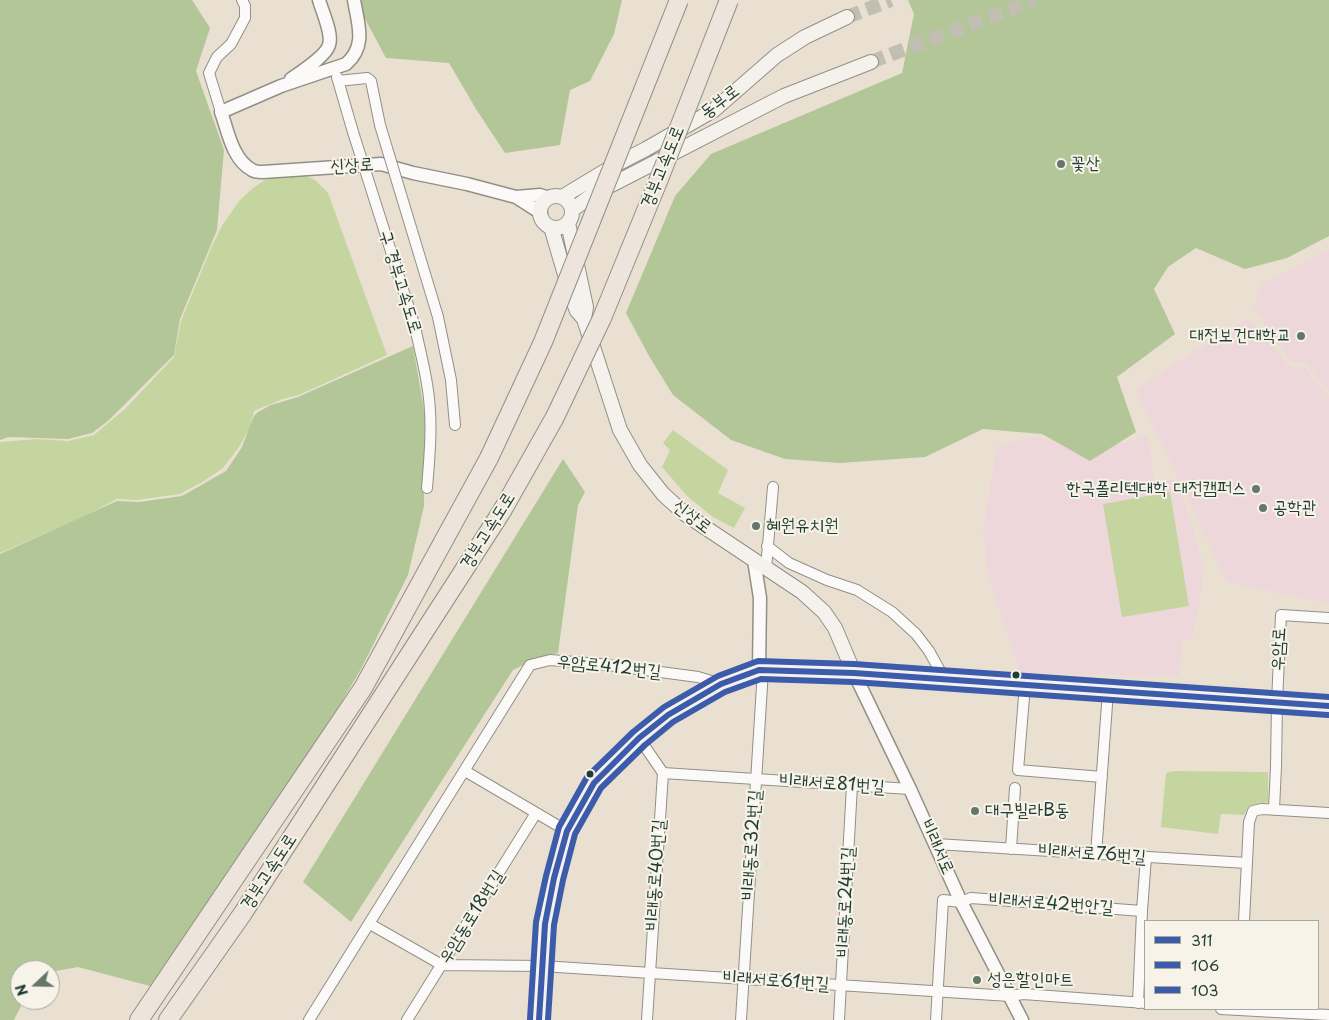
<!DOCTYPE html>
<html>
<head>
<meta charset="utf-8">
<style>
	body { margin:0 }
	#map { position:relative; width:1329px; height:1020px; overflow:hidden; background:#eae0d2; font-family:"Playpen Sans",sans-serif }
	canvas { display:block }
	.legend { position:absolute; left:1144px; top:920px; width:175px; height:90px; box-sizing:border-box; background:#f7f3e8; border:1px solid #a1aaa0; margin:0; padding:6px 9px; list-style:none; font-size:15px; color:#1f3d34 }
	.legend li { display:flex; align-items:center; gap:10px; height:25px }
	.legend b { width:25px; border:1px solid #a1aaa0 }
	.north { position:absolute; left:10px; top:960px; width:50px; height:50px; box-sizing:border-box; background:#f7f3e8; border:1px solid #a1aaa0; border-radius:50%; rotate:249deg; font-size:14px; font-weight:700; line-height:20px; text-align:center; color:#1f3d34 }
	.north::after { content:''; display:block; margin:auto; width:18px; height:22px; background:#66766b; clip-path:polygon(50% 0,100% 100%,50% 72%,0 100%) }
</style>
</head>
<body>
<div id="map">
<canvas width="1329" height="1020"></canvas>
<ul class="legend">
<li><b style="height:6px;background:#3d5bab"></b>311</li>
<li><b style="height:6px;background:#3d5bab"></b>106</li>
<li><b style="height:6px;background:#3d5bab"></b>103</li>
</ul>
<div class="north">N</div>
</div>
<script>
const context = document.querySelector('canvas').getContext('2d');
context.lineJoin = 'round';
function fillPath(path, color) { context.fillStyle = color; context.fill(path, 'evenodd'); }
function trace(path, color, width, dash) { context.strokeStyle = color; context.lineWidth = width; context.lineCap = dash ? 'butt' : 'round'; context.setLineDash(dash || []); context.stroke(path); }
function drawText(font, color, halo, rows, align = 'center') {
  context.font = font + ' "Playpen Sans","Poor Story",sans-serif'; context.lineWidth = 4; context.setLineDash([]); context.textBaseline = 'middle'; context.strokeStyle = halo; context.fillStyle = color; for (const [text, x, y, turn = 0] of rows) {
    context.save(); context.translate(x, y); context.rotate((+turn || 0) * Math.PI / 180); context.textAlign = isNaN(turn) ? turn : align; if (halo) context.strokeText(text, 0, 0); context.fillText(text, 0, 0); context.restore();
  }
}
fillPath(new Path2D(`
	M1329,249V392L1305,363H1292L1254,308L1262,284Z
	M1248,318L1290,367H1304L1329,397V604L1227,582L1179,480L1204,568L1199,608L1192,639L1183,641L1179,676L1020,673L988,576L983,528L997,447L1035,437L1073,447L1083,455L1148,436L1154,482L1178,479L1135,389Z`), '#eed7da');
fillPath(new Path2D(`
	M293,174C312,176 315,179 328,193L387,355L299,395L283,399L254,411L250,428L239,447L223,468L204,481L180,494L137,500L117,499L87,515L0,553V442L36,439L68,441L94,435L126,408L174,357L181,321L211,248L223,224L240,200L253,188L265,180L278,176Z
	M673,430L728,470L718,493L745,508L734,528L713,517L687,496L662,467L670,450L663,443Z
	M1170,492L1189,606L1122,617L1103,504Z
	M1173,771L1268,772V802L1248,807L1244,815L1221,814L1218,834L1161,827L1166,773Z`), '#c4d5a0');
fillPath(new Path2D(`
	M0,0H192L210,28L196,71L224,150L217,230L180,319L174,355L108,421L92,433L68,439L9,437L0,440Z
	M360,0H622L614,34L590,81L570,90L560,145L505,153L476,109L449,63L386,58L363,15Z
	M908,0H1329V236L1287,258L1245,269L1196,248L1168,267L1154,289L1175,334L1117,377L1136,432L1090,461L1042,434L983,429L925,457L840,463L785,459L731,440L673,395L649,356L626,313L675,196L711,154L902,73L914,14Z
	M413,346L425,416L424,506L408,575L361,669L307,761L150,986L78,967L50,972V970H20V1000H24L14,1020H0V554L117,501L139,502L182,496L226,471L242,447L254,416L258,412L271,405L298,397Z
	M563,459L585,492L578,505L558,653L537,658L513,670L351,922L303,882Z`), '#b2c698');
trace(new Path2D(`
	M847,17L891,0
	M871,62L1035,0`), '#c1bfb2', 14, [14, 7]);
const minor = new Path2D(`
	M337,77L353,132
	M338,81L367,78L371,81L380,125
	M221,112L209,73L217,57L231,44L245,18V6L242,0
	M438,317L451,380L455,425
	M415,327C419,346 424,365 427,384C433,418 430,453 427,488
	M767,546L789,563L827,580L857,590L892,612L916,634L929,651L945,680
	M766,568L773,487
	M1025,685L1018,770L1102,777
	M639,738L663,773L647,1020
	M465,771L567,831
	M663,773L910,789
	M1274,809L1276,767L1277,702L1281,615L1329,618
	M936,844L1247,863
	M1011,849L1015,788
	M1096,854L1108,691
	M1244,921L1249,822L1253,811L1262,809L1329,813
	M370,924L442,965L542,966L1010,996L1023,994L1145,1003
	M1138,1003L1142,911L1146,857
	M1221,1009L1329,1015
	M309,1020L530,665L550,660L600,664L698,677L721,684
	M407,1020L536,813
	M741,1020L763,670
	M839,1020L852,785
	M936,1020L943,900L961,902L971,898L1142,911`);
const tertiary = new Path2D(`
	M354,0C358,24 367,46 346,64L281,86L221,112C228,131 232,159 252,170C255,172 260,172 263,172L381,164L413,173L467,184L516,197L541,213
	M291,79C301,72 326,56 329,45C333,34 322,11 319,0
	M516,197L540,195L549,198
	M754,560L760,598L759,670
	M854,673L910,789L961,902L1022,1020`);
const secondary = new Path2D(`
	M540 212a16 16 0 1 1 32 0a16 16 0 1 1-32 0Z
	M562,197L615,165L646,149L714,110L777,55L805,37L847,17
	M572,210L595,193L619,181L784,96L871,62
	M568,223L586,307L584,319
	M551,227L571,295L577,311L584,319L620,430L640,465L663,494L685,514L802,592L824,612L835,628L854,673
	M539,1020L545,924L554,878L567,831L594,783L639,738L668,715L721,684L759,670H763L854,673L1329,706`);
const motorway = new Path2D(`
	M139,1020L363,688L489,458
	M168,1020L243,913L502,511`);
trace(minor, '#909087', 12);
trace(tertiary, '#909087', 15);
trace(secondary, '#909087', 16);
trace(motorway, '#909087', 20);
trace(minor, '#fcfaf8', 10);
trace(tertiary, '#fcfaf8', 12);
trace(secondary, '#f5f2ed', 14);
trace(motorway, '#ede4db', 18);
const minorBridge = new Path2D(`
	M380,125L438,317
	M353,132L415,327`);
const motorwayBridge = new Path2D(`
	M489,458L543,342L679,0
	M502,511L555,417L602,318L659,179L729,0`);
trace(minorBridge, '#909087', 12, []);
trace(motorwayBridge, '#909087', 20, []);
trace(minorBridge, '#fcfaf8', 10);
trace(motorwayBridge, '#ede4db', 18);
trace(new Path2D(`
	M539,1020L545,924L554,878L567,831L594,783L639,738L668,715L721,684L759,670L854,673L1329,706`), '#3d5bab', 6);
trace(new Path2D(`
	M548,1020L554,925L563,880L575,834L601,788L645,745L673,722L725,692L761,679L854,682L1328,715`), '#3d5bab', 6);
trace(new Path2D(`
	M530,1019L536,922L546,876L559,827L587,777L633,732L664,707L718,676L758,661L854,664L1329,697`), '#3d5bab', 6);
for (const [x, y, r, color] of [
	[1061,164,5,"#66766b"],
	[1301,336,5,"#66766b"],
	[1256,489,5,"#66766b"],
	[1263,508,5,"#66766b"],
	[756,526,5,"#66766b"],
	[1016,675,4.5,"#1f3d34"],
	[590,774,4.5,"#1f3d34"],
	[975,811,5,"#66766b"],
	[977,980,5,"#66766b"]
]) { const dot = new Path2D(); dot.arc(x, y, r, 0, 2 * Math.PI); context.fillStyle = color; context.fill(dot); trace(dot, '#f7f3e8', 2); }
drawText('18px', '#1f3d34', '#f7f3e8', [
	["동부로",720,102,-37],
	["신상로",352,166,-3],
	["경부고속도로",663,167,-68],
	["구 경부고속도로",400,282,73],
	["신상로",692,517,38],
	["경부고속도로",488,531,-58],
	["우암로",1279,649,-87],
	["우암로412번길",609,667,6],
	["비래서로81번길",832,784,4],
	["비래동로32번길",752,845,-86],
	["비래서로",937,847,66],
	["비래서로76번길",1092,854,4],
	["경부고속도로",269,872,-57],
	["비래동로40번길",656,875,-86],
	["비래동로24번길",846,902,-87],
	["비래서로42번안길",1051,904,4],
	["우암동로18번길",472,917,-58],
	["비래서로61번길",776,981,4]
]);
drawText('18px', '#1f3d34', '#f7f3e8', [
	["꽃산",1071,164],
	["대전보건대학교",1291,336,"right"],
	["한국폴리텍대학 대전캠퍼스",1246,489,"right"],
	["공학관",1273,508],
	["혜원유치원",766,526],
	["대구빌라B동",985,811],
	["성은할인마트",987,980]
], 'left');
</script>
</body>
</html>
